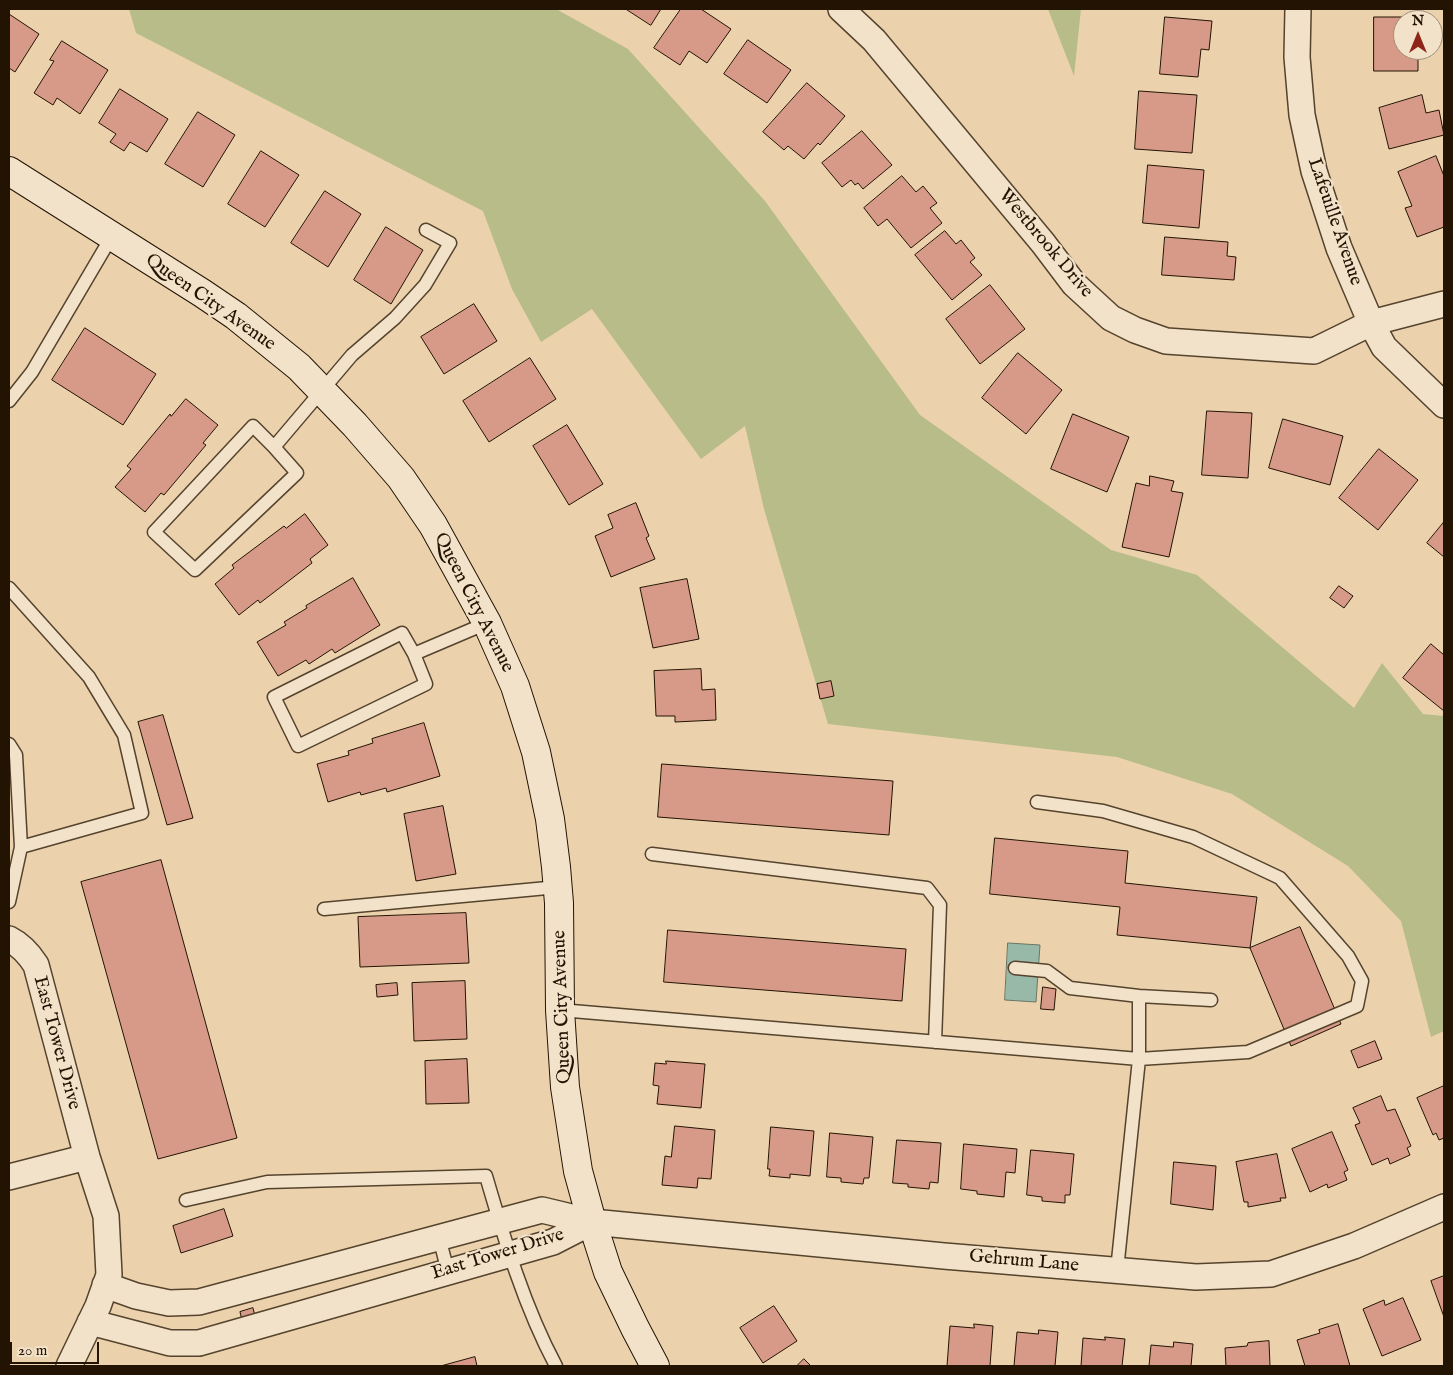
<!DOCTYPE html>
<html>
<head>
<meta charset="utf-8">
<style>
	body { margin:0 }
	#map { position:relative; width:1453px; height:1375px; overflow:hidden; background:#ebd2ac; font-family:"IM FELL English",serif }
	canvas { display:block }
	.frame { position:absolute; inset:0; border:10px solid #231303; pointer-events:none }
	.north { position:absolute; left:1393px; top:10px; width:50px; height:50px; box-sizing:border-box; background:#f2e2c9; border:1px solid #9f8f7a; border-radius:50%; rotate:0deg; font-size:14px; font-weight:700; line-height:20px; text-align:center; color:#231303 }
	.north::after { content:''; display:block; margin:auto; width:18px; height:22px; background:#8f2418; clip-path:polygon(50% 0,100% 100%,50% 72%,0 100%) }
	.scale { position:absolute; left:10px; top:1342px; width:89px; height:22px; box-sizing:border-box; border:2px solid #231303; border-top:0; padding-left:6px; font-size:15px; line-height:18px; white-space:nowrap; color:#231303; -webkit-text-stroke:4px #f2e2c9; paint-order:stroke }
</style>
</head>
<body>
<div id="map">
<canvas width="1453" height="1375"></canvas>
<div class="frame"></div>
<div class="north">N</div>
<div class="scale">20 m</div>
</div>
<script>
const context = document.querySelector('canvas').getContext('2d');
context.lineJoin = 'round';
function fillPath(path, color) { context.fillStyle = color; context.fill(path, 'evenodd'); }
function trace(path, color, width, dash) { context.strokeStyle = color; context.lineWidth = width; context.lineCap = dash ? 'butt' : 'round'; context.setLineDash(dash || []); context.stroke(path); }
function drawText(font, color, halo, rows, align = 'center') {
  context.font = font + ' "IM FELL English",serif'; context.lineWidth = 4.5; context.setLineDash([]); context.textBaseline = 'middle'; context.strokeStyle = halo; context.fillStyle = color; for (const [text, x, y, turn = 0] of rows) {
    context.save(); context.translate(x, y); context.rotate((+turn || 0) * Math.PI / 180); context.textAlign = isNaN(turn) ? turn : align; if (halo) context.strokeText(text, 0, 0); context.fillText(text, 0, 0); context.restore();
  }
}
fillPath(new Path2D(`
	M129,9H556L628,49L765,201L920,415L1111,550L1197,575L1354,708L1382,663L1423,714L1444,716V1031L1431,1037L1401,921L1348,866L1232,794L1117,757L828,724L764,509L745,426L701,459L592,309L541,342L512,289L483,211L136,33Z
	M1048,9H1081L1074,76Z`), '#b7bc89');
const water = new Path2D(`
	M1008,943L1040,945L1036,1002L1005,1000Z`);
fillPath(water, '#98b8a8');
trace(water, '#697666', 1);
const building = new Path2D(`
	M626,9H661L651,25Z
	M681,9H701L731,29L707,63L689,51L680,65L654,48Z
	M9,14L39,34L15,72L9,68Z
	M1165,17L1212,21L1209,50L1201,49L1198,77L1160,74Z
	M1374,17H1417V20H1403V50H1418V71H1374Z
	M748,40L791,70L767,103L724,74Z
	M62,41L108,70L80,114L57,98L53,105L34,93L54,61L50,60Z
	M807,83L845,116L820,145L818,143L804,159L788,146L784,150L763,132Z
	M120,89L168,119L147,152L130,142L124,151L110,142L116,134L99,123Z
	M1139,91L1197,95L1192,153L1135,149Z
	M1422,95L1426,113L1439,110L1444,135L1389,149L1379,108Z
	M198,112L235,135L203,187L165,164Z
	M862,131L892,165L863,189L858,183L855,185L851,180L842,187L822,163Z
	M261,151L299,175L265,227L228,204Z
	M1436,156L1444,176V227L1417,237L1405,208L1412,206L1398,172Z
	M1148,165L1204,170L1199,228L1143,223Z
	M902,176L916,192L923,186L937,203L930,208L942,223L911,248L887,219L878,226L864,208Z
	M325,191L361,214L328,267L291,243Z
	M386,227L423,250L391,304L354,280Z
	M945,231L956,244L961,240L975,258L970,262L982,275L952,300L915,255Z
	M1165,237L1228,242L1227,256L1236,257L1234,280L1162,275Z
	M990,285L1025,329L980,364L946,319Z
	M474,304L497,341L444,374L421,337Z
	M85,328L156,374L123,425L52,380Z
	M1018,353L1062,390L1026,434L982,398Z
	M530,358L556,399L489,442L463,401Z
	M186,399L218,425L203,443L206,445L164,495L161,493L145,512L115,487L131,469L127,466L170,414L171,416Z
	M1207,411L1252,413L1248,478L1202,475Z
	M1073,414L1129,437L1107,492L1051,469Z
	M1283,419L1343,436L1330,485L1269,468Z
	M567,425L603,484L569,505L533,446Z
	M1379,449L1418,480L1378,530L1339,498Z
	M1150,476L1174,481L1171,491L1183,493L1169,557L1122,547L1136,483L1149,486Z
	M636,503L649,536L646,538L655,559L611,577L595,536L613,528L608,515Z
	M305,514L328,545L310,559L312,563L260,603L258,600L239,615L215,584L234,568L232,565L284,526L286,528Z
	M1444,522V557L1427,543Z
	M353,578L380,625L335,653L332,649L309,664L306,660L278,676L257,642L286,625L284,622L307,608L306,606Z
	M687,579L699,639L653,648L640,588Z
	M1339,586L1353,596L1344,608L1330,598Z
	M1431,644L1444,655V711L1403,678Z
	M701,669L702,690L715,689L716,720L675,722V716H656L654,671Z
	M831,681L834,696L820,699L817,684Z
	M163,715L193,818L167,825L138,722Z
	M424,723L440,776L387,792L386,788L361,795L360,792L328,802L317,764L349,755L348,751L373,743L372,739Z
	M662,764L893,781L889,835L658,817Z
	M443,806L456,874L416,881L404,814Z
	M995,838L1128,851L1125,883L1257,897L1250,948L1117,935L1120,907L990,894Z
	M161,860L237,1138L158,1159L81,882Z
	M466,913L469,963L360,967L358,917Z
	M1300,927L1341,1024L1291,1046L1250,948Z
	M668,930L906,949L902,1001L664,982Z
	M465,981L467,1039L414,1041L412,983Z
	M397,983L398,995L377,997L376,985Z
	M1043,987L1056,989L1054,1010L1041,1009Z
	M1375,1041L1382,1059L1358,1068L1351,1051Z
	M467,1059L469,1103L426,1104L425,1061Z
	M666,1061L705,1064L701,1108L657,1104L659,1086L653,1085L655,1063L666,1064Z
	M1444,1086V1138L1439,1140L1436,1133L1433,1135L1417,1098Z
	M1381,1096L1387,1111L1395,1109L1411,1146L1407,1148L1410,1155L1390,1164L1388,1158L1372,1165L1355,1125L1360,1123L1353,1108Z
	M675,1126L715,1130L711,1179L698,1178L697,1188L662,1185L665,1156L671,1157Z
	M771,1127L814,1131L810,1176L790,1174V1178L769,1176L770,1169H768Z
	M1332,1132L1348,1170L1344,1172L1347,1180L1328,1188L1327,1184L1310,1192L1292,1149Z
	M830,1133L873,1137L869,1178H864L863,1184L841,1182V1178L827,1177Z
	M897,1140L941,1143L938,1183L930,1182L929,1189L908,1187V1184L893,1183Z
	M964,1144L1017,1149L1015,1173L1006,1172L1004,1197L977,1194V1191L961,1189Z
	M1031,1150L1074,1154L1070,1195H1065V1203L1042,1201V1197L1027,1195Z
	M1277,1154L1286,1198H1280L1281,1201L1248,1207V1202H1244L1236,1162Z
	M1174,1162L1216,1166L1213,1210L1171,1204Z
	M224,1209L233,1236L181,1253L173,1226Z
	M1444,1276V1317L1431,1281Z
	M1403,1298L1421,1340L1382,1356L1363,1309L1384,1300L1385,1305Z
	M774,1306L797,1341L763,1363L740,1328Z
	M253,1308L256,1320L243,1324L240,1312Z
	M974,1324L993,1326L990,1366H947L950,1326L974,1328Z
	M1338,1324L1350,1366H1305L1297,1340L1320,1333L1319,1330Z
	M1039,1330L1058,1332L1055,1366H1014L1017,1332L1038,1334Z
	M1105,1337L1125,1339L1122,1366H1081L1083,1338L1105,1340Z
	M1269,1341L1270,1366H1226L1225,1348L1247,1346L1248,1343Z
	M1174,1342L1193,1344L1191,1366H1149L1151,1345L1173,1347Z
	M475,1357L477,1366H441Z
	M804,1359L811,1366H797Z`);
fillPath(building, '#d79a88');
trace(building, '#231303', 1);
const lane = new Path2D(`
	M9,401L32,372L112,236
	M274,447L253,426L154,532L195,570L297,473L274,447L352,355L395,318L425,285L450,243L426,230
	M9,588L89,677L124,735L142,813L21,847
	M414,654L402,633L274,697L298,746L426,684L414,654L487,623
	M9,744L16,755L21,847L9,902
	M1037,802L1103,811L1193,837L1280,878L1348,956L1362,981L1357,1006L1248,1052L1139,1059V996
	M652,854L927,888L940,905L935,1042
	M324,909L558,887
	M1015,968L1047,971L1070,988L1139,996L1211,1000
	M560,1010L1139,1059L1117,1270
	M186,1200L267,1182L486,1176C505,1241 524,1306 556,1366
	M439,1237L448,1272`);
const street = new Path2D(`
	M841,9L874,40L1043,243L1074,284L1111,318L1135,330L1166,341L1314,351L1371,323L1444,304
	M1298,9L1297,57L1302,115L1314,171L1339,248L1371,323L1384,347L1444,405
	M9,939C21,945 29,954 36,965L87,1157L9,1177
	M105,1285L136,1296L169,1303L199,1302L542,1210L592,1222L944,1256L1196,1277L1271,1274L1354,1246L1444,1207
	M90,1322L170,1343H199L553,1242L592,1222
	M69,1366L98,1306L109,1275L106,1216L87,1157`);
const secondary = new Path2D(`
	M9,171L202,293L236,316L299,367L355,425L401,478L433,525L487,623L515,686L536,752L550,819L556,867L559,903L560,1010L565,1087L578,1171L592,1222L608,1272L635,1328L655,1366`);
trace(lane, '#55432d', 15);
trace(street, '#55432d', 28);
trace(secondary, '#231303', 30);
trace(lane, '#f2e2c9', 12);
trace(street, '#f2e2c9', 25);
trace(secondary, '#f2e2c9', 28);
drawText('19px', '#231303', '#f2e2c9', [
	["Lafeuille Avenue",1334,222,71],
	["Westbrook Drive",1045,244,50],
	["Queen City Avenue",210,303,35],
	["Queen City Avenue",473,603,63],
	["Queen City Avenue",563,1007,-92],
	["East Tower Drive",56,1043,75],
	["East Tower Drive",498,1255,-17],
	["Gehrum Lane",1024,1262,5]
]);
</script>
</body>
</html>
